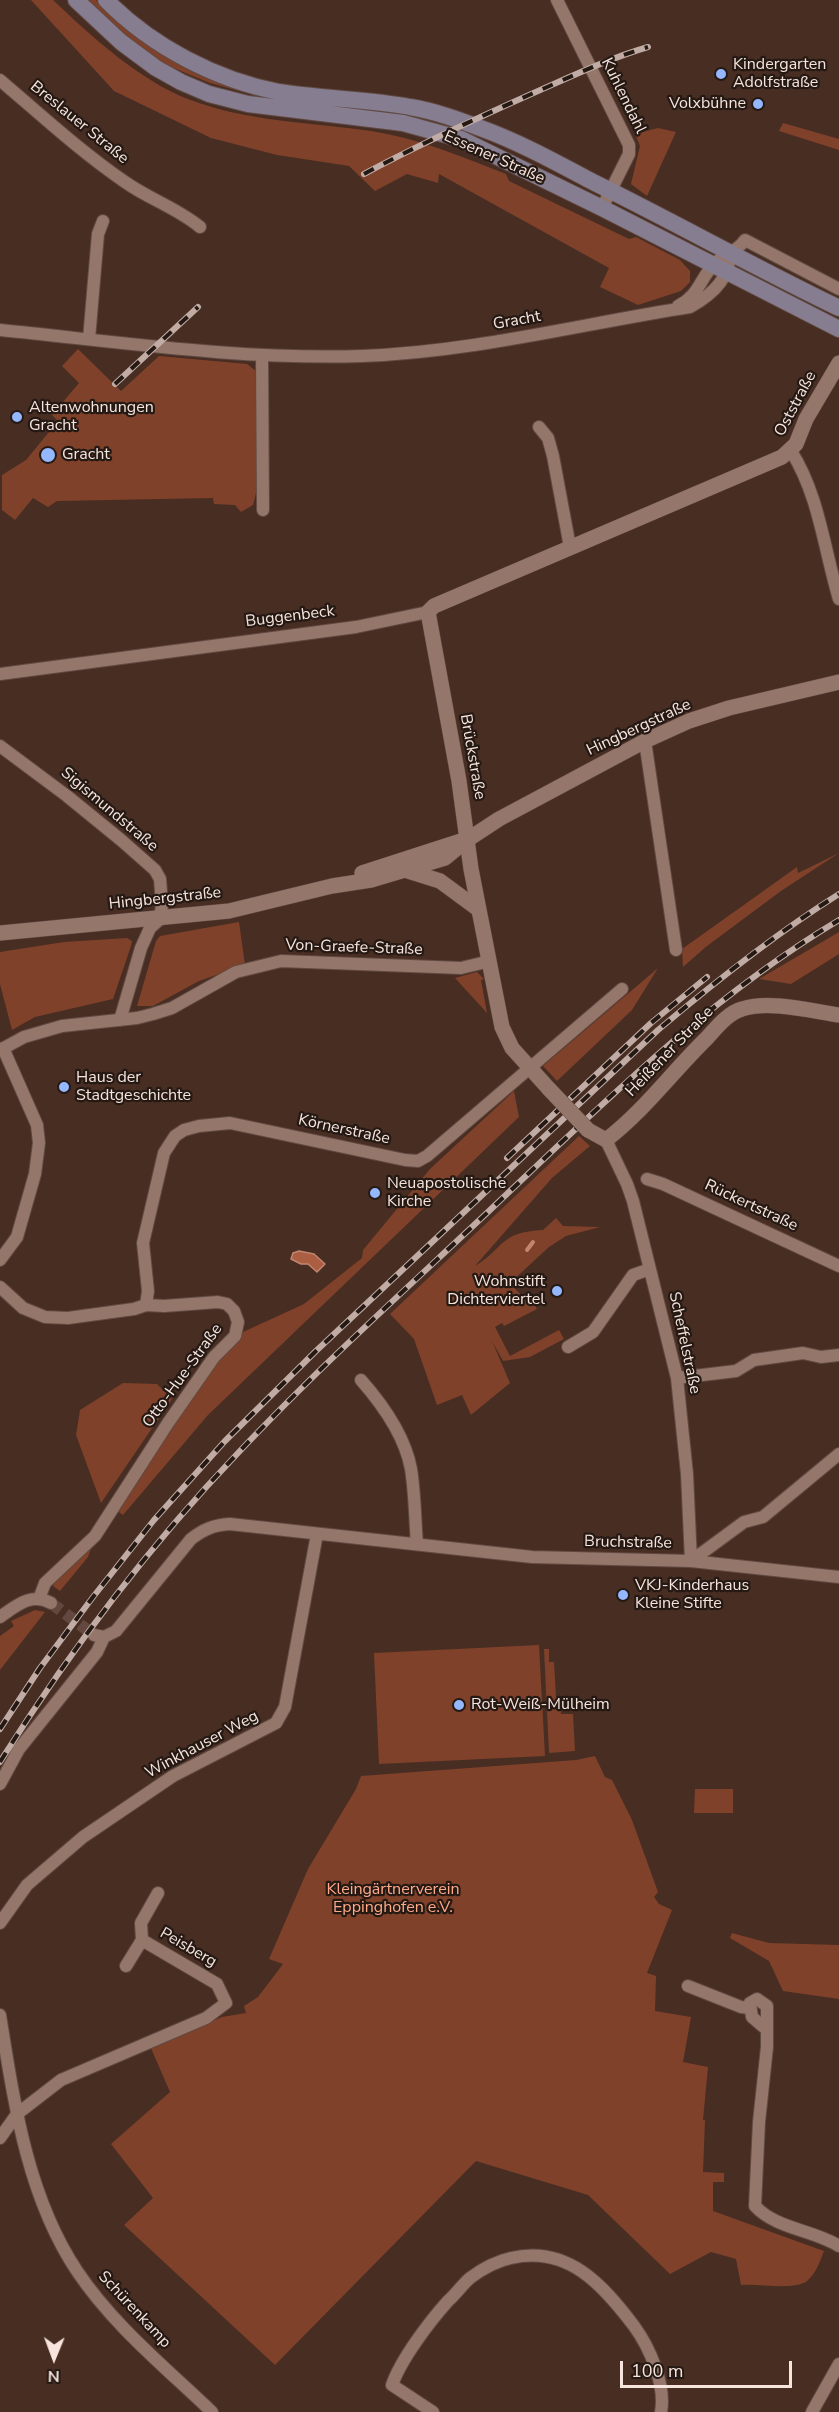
<!DOCTYPE html>
<html>
<head>
<meta charset="utf-8">
<style>
	body { margin:0 }
	#map { position:relative; width:839px; height:2412px; overflow:hidden; background:#482d23; font-family:"Nunito Sans",sans-serif }
	canvas { display:block }
	.north { position:absolute; left:24px; top:2328px; width:60px; height:60px; -webkit-text-stroke:4px #251914; paint-order:stroke; rotate:181deg; font-size:16px; font-weight:700; line-height:24px; text-align:center; color:#f6e4dd }
	.north::after { content:''; display:block; margin:auto; width:21px; height:27px; background:#f6e4dd; clip-path:polygon(50% 0,100% 100%,50% 72%,0 100%) }
	.scale { position:absolute; left:620px; top:2361px; width:172px; height:27px; box-sizing:border-box; border:3px solid #f6e4dd; border-top:0; padding-left:8px; font-size:18px; line-height:21px; white-space:nowrap; color:#f6e4dd; -webkit-text-stroke:4px #251914; paint-order:stroke }
</style>
</head>
<body>
<div id="map">
<canvas width="839" height="2412"></canvas>
<div class="north">N</div>
<div class="scale">100 m</div>
</div>
<script>
const context = document.querySelector('canvas').getContext('2d');
context.lineJoin = 'round';
function fillPath(path, color) { context.fillStyle = color; context.fill(path, 'evenodd'); }
function trace(path, color, width, dash) { context.strokeStyle = color; context.lineWidth = width; context.lineCap = dash ? 'butt' : 'round'; context.setLineDash(dash || []); context.stroke(path); }
function drawText(font, color, halo, rows, align = 'center') {
  context.font = font + ' "Nunito Sans",sans-serif'; context.lineWidth = 4.5; context.setLineDash([]); context.textBaseline = 'middle'; context.strokeStyle = halo; context.fillStyle = color; for (const [text, x, y, turn = 0] of rows) {
    context.save(); context.translate(x, y); context.rotate((+turn || 0) * Math.PI / 180); context.textAlign = isNaN(turn) ? turn : align; if (halo) context.strokeText(text, 0, 0); context.fillText(text, 0, 0); context.restore();
  }
}
fillPath(new Path2D(`
	M31,0H53C91,36 139,80 188,99C247,122 310,122 371,131C418,138 462,157 506,174L509,181L629,239L636,237L680,260L690,271V282L681,291L638,305L600,287L609,268L439,174L438,183L407,174L375,191L349,166L277,155L211,138L114,91Z
	M85,0H96L110,14L244,88L243,92L210,83L154,60Z
	M783,123L839,139V150L779,131Z
	M658,128L676,132L647,196L631,184L640,146L635,134Z
	M78,349L121,391L159,356L247,364L256,371L257,489L253,505L241,512L235,505L214,504L213,498L57,501L48,507L33,498L15,520L2,510V475L26,460L58,421L52,415L79,383L62,366Z
	M839,853L781,891L707,946L683,967L682,949L797,867L798,873Z
	M239,922L245,965L199,981L153,1006H137L156,941L160,936Z
	M839,932V954L791,984L759,979Z
	M127,938L132,941L131,946L113,999L35,1017L12,1030L0,984V952L64,942Z
	M658,968L632,1010L557,1081L543,1066Z
	M477,972L484,979L481,980L487,1013L455,978Z
	M514,1091L519,1117L208,1415L123,1515L116,1510L216,1361L243,1332L304,1304L362,1258L363,1250L430,1169Z
	M579,1136L590,1146L552,1178L475,1266C505,1248 499,1232 543,1230L556,1218L563,1226L600,1227L566,1236L549,1247L510,1283L531,1306L534,1304L537,1309L504,1326L502,1323L495,1327L510,1356L559,1330L564,1339L530,1357L503,1361L492,1341L510,1383L471,1415L462,1395L437,1405L414,1339L390,1314Z
	M123,1383L157,1384L172,1399L101,1503L76,1435L80,1410Z
	M93,1543L88,1557L60,1591L53,1586L55,1579Z
	M35,1610L45,1612L0,1670V1636L14,1626L11,1621Z
	M539,1645L545,1756L379,1764L374,1653Z
	M544,1649H549V1662H554L556,1697H560L561,1714H573L575,1751L549,1753Z
	M595,1756L605,1777L612,1780L632,1820L658,1892L654,1897L659,1904L672,1910L647,1973L656,1976L655,2011L691,2017L683,2062L708,2067L703,2120H705L703,2172L724,2173V2182H713V2211L824,2251C820,2261 816,2274 807,2281C793,2291 759,2283 741,2285L736,2259L711,2252L670,2274L588,2195L476,2161L275,2365L124,2225L153,2198L111,2144L170,2092L150,2046L222,2017L246,2013L244,2006L258,1997L283,1964L269,1959L308,1869L356,1789L361,1776L576,1760Z
	M695,1789H733V1813H694Z
	M732,1933L769,1943L839,1945V1999L783,1991L769,1961L730,1938Z`), '#7f412a');
const water = new Path2D(`
	M299,1251L314,1254L325,1264L317,1272L308,1264H301L291,1259L293,1253Z`);
fillPath(water, '#ab5e41');
trace(water, '#c28670', 1.5);
trace(new Path2D(`
	M527,1250L533,1242`), '#c28670', 4);
trace(new Path2D(`
	M51,1603L94,1635`), '#62483f', 12, [12, 6]);
const minor = new Path2D(`
	M557,0L629,145V154L602,208
	M0,80C41,115 80,151 125,182C149,199 177,208 200,227
	M678,306C699,296 700,278 715,263C724,254 737,252 745,240L839,289
	M0,330C120,342 241,360 362,356C473,352 581,324 690,307C710,296 730,279 730,254
	M89,339L98,234L103,221
	M262,356L263,510
	M539,427L548,438L553,456L570,547
	M791,451C819,495 824,549 839,599
	M0,674L356,627L428,612
	M645,741L676,950
	M0,746L67,796L121,840L155,870L160,879L162,905L160,919L150,928L141,948L120,1020
	M0,1050L24,1037L62,1026L137,1018L153,1014L172,1008L236,972L281,961L461,968L490,961
	M606,1140L627,1184L633,1201L677,1378L687,1474L691,1561
	M647,1179L663,1184L839,1266
	M0,1260L17,1237L35,1174L39,1143L37,1125L3,1048
	M0,1287L23,1308L45,1317L68,1318L134,1309L146,1305L164,1306L218,1302L227,1304L234,1311L238,1322L235,1336L214,1357L168,1423L95,1536L45,1583L39,1599
	M146,1305L148,1291L143,1243L164,1153L175,1136L184,1130L199,1126L230,1123L405,1160L418,1161L427,1156L622,989
	M568,1347L593,1332L633,1275L650,1269
	M677,1378L736,1371L754,1360L803,1353L821,1357L839,1355
	M361,1380C383,1405 405,1436 411,1469C415,1494 415,1520 417,1544
	M691,1561L744,1522L763,1517L839,1454
	M0,1617C16,1606 31,1592 51,1603
	M94,1635L104,1637L116,1631L191,1539C204,1529 214,1525 230,1524L532,1557L691,1561L839,1577
	M0,1784L19,1749L97,1652L104,1637
	M0,1923L27,1885L83,1837L173,1776L276,1723L285,1707L317,1534
	M126,1966L142,1940L141,1923L158,1893
	M688,1986L741,2007L750,2008
	M0,2015C14,2102 27,2196 77,2271C113,2325 166,2368 212,2412
	M766,2029L752,2017L750,2003L757,1999L767,2006V2047L759,2122L755,2206C776,2229 814,2230 839,2246
	M0,2138L17,2114L61,2080L206,2018L226,2003L217,1984L142,1940
	M433,2412L392,2385C401,2359 430,2321 448,2301C456,2294 462,2285 470,2278C482,2269 497,2261 511,2258C568,2245 603,2285 634,2326C650,2348 666,2385 661,2412
	M812,2412L839,2364`);
const tertiary = new Path2D(`
	M405,870L440,881L478,909
	M362,873L461,841
	M0,933L229,911L332,886L371,880L445,858L467,840L499,819L645,741L689,721L729,708L839,682
	M549,1089L512,1048L502,1027L471,869L459,781L428,612L434,606L782,457L796,444L806,419L839,363
	M588,1130L606,1140C644,1111 673,1071 707,1038C717,1027 728,1013 742,1009C769,1000 811,1011 839,1015`);
const secondary = new Path2D(`
	M76,0L121,42L156,68L181,82L209,94L248,104L403,123L461,139L602,208L839,329
	M106,0C151,46 216,80 279,92C322,99 367,99 410,107C435,111 459,120 483,129C521,143 557,163 593,182C676,223 756,268 839,308`);
trace(minor, '#614a42', 14);
trace(tertiary, '#614a42', 16);
trace(secondary, '#614a42', 18);
trace(minor, '#95766a', 12);
trace(tertiary, '#95766a', 15);
trace(secondary, '#867d91', 16);
const rail = new Path2D(`
	M364,174C418,145 473,120 529,95C568,78 607,59 648,47
	M115,384L198,307
	M507,1158L651,1023L707,977
	M0,1729L40,1668L93,1597L154,1520L225,1441L316,1351L658,1030C716,981 775,934 839,894
	M0,1762C69,1652 148,1547 238,1453C317,1369 404,1291 489,1211C599,1107 708,998 839,920`);
trace(rail, '#c0aca4', 6);
trace(rail, '#251914', 4, [11]);
const tertiaryBridge = new Path2D(`
	M549,1089L588,1130`);
trace(tertiaryBridge, '#614a42', 16, []);
trace(tertiaryBridge, '#95766a', 15);
for (const [x, y, r, color] of [
	[721,74,6,"#94b7fd"],
	[758,104,6,"#94b7fd"],
	[17,417,6,"#94b7fd"],
	[48,455,8,"#94b7fd"],
	[64,1087,6,"#94b7fd"],
	[375,1193,6,"#94b7fd"],
	[557,1291,6,"#94b7fd"],
	[623,1595,6,"#94b7fd"],
	[459,1705,6,"#94b7fd"]
]) { const dot = new Path2D(); dot.arc(x, y, r, 0, 2 * Math.PI); context.fillStyle = color; context.fill(dot); trace(dot, '#251914', 2); }
drawText('16px', '#f6e4dd', '#251914', [
	["Kindergarten",733,65],
	["Adolfstraße",733,83],
	["Volxbühne",746,104,"right"],
	["Altenwohnungen",29,408],
	["Gracht",29,426],
	["Gracht",62,455],
	["Haus der",76,1078],
	["Stadtgeschichte",76,1096],
	["Neuapostolische",387,1184],
	["Kirche",387,1202],
	["Wohnstift",545,1282,"right"],
	["Dichterviertel",545,1300,"right"],
	["VKJ-Kinderhaus",635,1586],
	["Kleine Stifte",635,1604],
	["Rot-Weiß-Mülheim",471,1705]
], 'left');
drawText('16px', '#f6e4dd', '#251914', [
	["Kuhlendahl",623,96,64],
	["Breslauer Straße",79,123,39],
	["Essener Straße",494,158,24],
	["Gracht",517,321,-10],
	["Oststraße",796,404,-62],
	["Buggenbeck",290,617,-7],
	["Hingbergstraße",639,728,-25],
	["Brückstraße",472,757,80],
	["Sigismundstraße",109,810,40],
	["Hingbergstraße",165,899,-6],
	["Von-Graefe-Straße",354,948,2],
	["Heißener Straße",670,1052,-46],
	["Körnerstraße",344,1130,12],
	["Rückertstraße",751,1206,25],
	["Scheffelstraße",684,1343,78],
	["Otto-Hue-Straße",183,1376,-54],
	["Bruchstraße",628,1543,1],
	["Winkhauser Weg",202,1745,-28],
	["Peisberg",188,1948,30],
	["Schürenkamp",134,2310,47]
]);
drawText('16px', '#ffa989', '#251914', [
	["Kleingärtnerverein",393,1890],
	["Eppinghofen e.V.",393,1908]
]);
</script>
</body>
</html>
